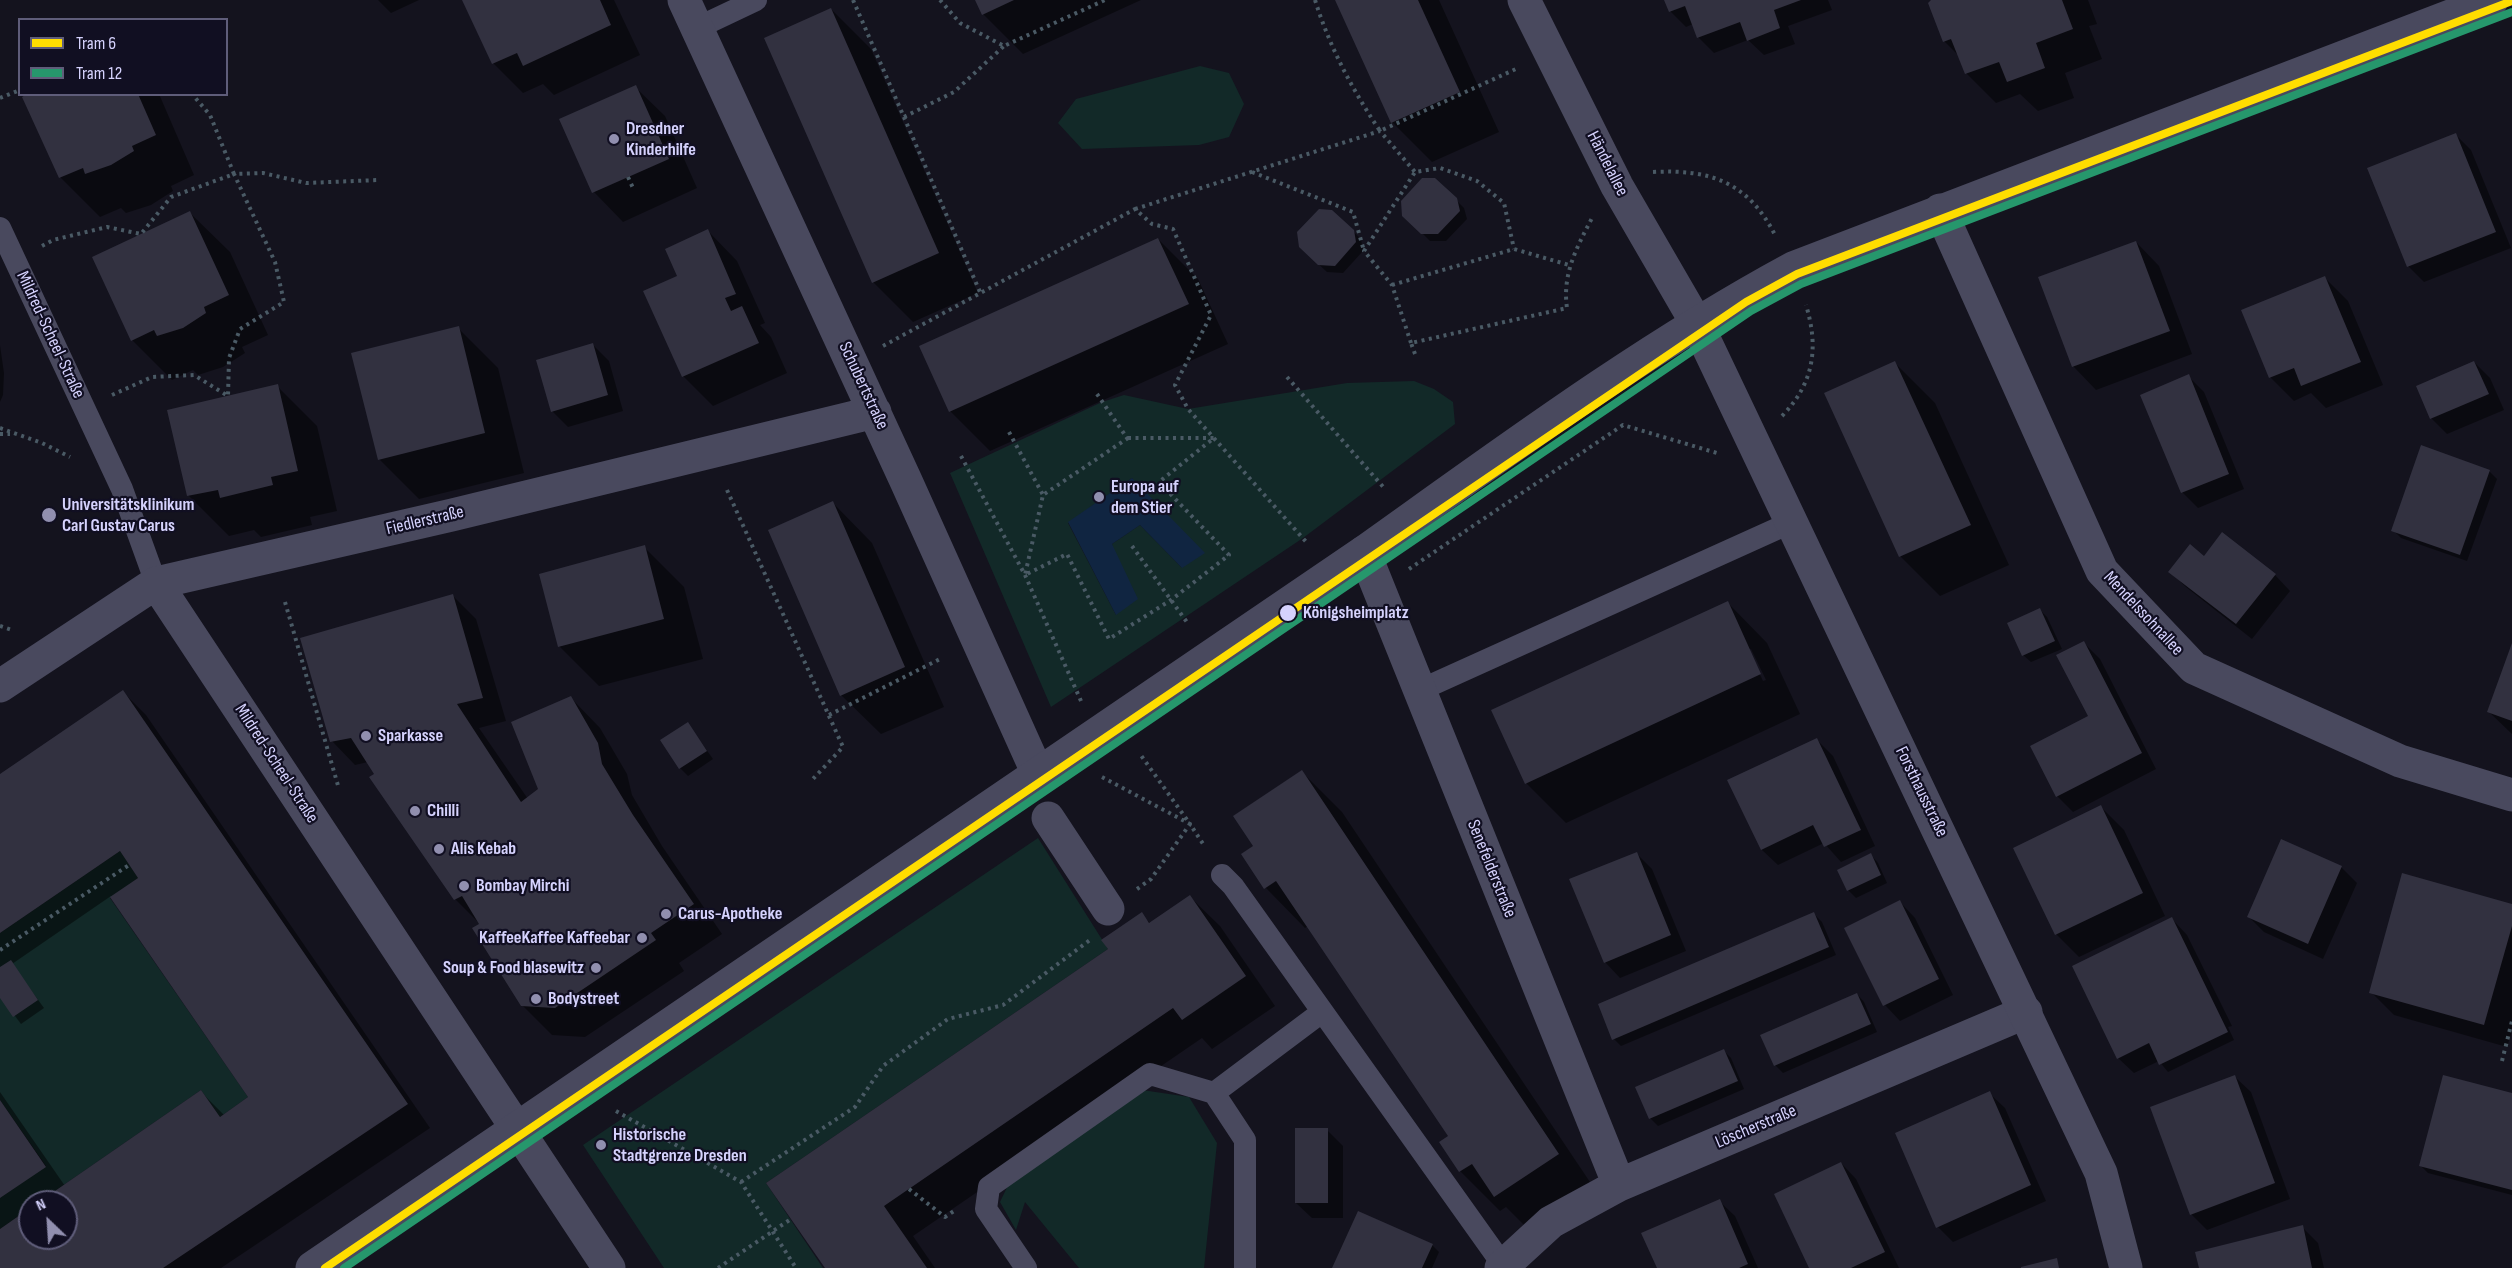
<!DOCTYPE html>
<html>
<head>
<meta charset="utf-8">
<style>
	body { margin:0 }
	#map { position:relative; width:2512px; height:1268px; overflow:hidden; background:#14131e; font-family:"Sofia Sans Condensed",sans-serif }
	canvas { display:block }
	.legend { position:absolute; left:18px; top:18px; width:210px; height:78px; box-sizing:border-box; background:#110f22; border:2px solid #5f5d7a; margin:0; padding:8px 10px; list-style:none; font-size:18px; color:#d5d2fd }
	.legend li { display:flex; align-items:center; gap:12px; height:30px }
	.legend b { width:30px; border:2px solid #5f5d7a }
	.north { position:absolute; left:18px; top:1190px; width:60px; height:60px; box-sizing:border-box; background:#110f22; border:2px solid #5f5d7a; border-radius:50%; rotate:335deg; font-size:16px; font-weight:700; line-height:24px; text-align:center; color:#d5d2fd }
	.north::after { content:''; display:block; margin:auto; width:21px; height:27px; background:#918faf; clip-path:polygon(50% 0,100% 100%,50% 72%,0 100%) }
</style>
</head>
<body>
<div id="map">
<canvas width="2512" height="1268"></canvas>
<ul class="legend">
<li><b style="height:8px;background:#fd0"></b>Tram 6</li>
<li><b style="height:8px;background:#26976c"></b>Tram 12</li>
</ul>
<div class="north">N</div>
</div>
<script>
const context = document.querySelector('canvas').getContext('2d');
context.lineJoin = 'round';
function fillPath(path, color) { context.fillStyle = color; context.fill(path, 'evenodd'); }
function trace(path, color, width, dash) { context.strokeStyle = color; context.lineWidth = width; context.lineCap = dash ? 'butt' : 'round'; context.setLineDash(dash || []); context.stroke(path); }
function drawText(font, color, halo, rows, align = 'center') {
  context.font = font + ' "Sofia Sans Condensed",sans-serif'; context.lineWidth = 4.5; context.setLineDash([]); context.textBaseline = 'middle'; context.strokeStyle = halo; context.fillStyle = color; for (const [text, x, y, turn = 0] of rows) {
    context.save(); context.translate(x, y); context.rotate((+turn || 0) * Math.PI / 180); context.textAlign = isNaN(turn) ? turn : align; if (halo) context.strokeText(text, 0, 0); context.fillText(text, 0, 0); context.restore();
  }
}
fillPath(new Path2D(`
	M1200,66L1229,73L1244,104L1229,137L1199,145L1082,149L1058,123L1076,99Z
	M1414,381L1434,389L1453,402L1455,424L1303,538L1051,707L950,473L1102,402L1124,395L1188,409L1347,383ZM1132,478L1182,568L1140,525L1112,544L1116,615L1068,523Z
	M1038,838L1108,949L766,1183L823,1268H664L583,1145Z
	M120,851L138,878L110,898L248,1097L220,1117L201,1090L39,1202H30V1208L0,1229V1198L46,1166L0,1100V933Z
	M1142,1090L1189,1097L1217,1143L1204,1268H1079L1025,1202L1016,1230L1000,1202L1011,1179Z`), '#122928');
fillPath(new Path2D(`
	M1132,478L1205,553L1182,568L1140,525L1112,544L1138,599L1116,615L1068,522Z`), '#102541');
fillPath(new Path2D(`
	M378,0H419L391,13Z
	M463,0H614L640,55L554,95L543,84L523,93L493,63Z
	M977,0H1141L1023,54L983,14Z
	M1336,0H1439L1499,132L1432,162L1392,122Z
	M1666,0H1828L1832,10L1788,26L1795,44L1764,55L1748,40L1714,53L1698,37L1693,24L1686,27L1670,11Z
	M1932,0H2088L2097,24L2089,26L2102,59L2065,73L2074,98L2038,111L2020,94L1996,103L1966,73L1960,57L1944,41Z
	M831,9L871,49L978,293L913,322L873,282Z
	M635,87L665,116L697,188L623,222L594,192Z
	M31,94H159L194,175L171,186L173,191L151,205L126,213L121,208L100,217L60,177Z
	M2456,135L2471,150L2511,248L2424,282L2408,266Z
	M1435,179L1464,208L1467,219L1446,241H1430L1412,223Z
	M1332,211L1361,239L1363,251L1343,273L1327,272L1300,247Z
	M190,213L230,252L268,335L242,347L245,353L223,367L198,375L193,370L172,380L132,340Z
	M708,231L737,261L765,323L760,325L771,337L787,373L713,406L683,376L679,276Z
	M1158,239L1198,279L1228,344L990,451L950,411Z
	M2136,242L2159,266L2192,354L2096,390L2073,366Z
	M2325,278L2348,301L2383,385L2326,408L2311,393L2294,401L2270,377L2243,311Z
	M458,328L498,368L524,473L419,499L379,459Z
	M0,345L4,373L3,395L0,402Z
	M593,345L609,361L623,411L568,427L552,411Z
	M2474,362L2490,378L2504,410L2447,434L2431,418Z
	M1895,363L1935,403L2009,565L1940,596L1901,557L1826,394Z
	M2188,376L2204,392L2244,489L2198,508L2182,492Z
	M277,386L317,426L337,511L310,517L312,525L261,537L254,530L229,536L189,496L169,411Z
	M2489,471L2497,479L2467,561L2401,538L2393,530Z
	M833,503L872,543L944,707L881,734L841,695Z
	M644,547L684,587L703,659L599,686L559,646Z
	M2204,558L2275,575L2290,591L2252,639L2186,587L2170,572Z
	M453,596L476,619L506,721L479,728L528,799L540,789L571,698L600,728L627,774L632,795L662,846L722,934L679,963L684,971L585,1037L552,1035L522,1005L481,925L455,899L371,777L376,774L368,762L355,765L332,741Z
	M1728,603L1767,643L1800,714L1566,823L1526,783ZM1748,649H1751L1766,680L1763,681Z
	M2039,609L2047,617L2062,649L2031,662L2023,655Z
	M2084,643L2100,659L2156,769L2073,812L2057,796L2032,746L2090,717Z
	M2512,647V734L2488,711Z
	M123,692L146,715L430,1128L221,1268H0V1092L65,1186L201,1092L224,1115L250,1098L111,896L12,964L44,1008L21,1024L0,996V776ZM30,1202H66V1238H30Z
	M688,724L713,759L688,776L680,768Z
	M1817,740L1833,756L1875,846L1841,862L1824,843L1778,865L1762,850L1729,781Z
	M1302,772L1342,812L1598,1194L1535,1236L1506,1207L1500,1211L1460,1171L1441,1142L1450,1137L1308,926L1305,928L1266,888L1255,847Z
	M2101,807L2124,830L2165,916L2079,957L2056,934Z
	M1636,853L1652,869L1686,951L1620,978L1605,962Z
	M1871,855L1878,863L1887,883L1856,898L1848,890Z
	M2341,867L2357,883L2323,959L2264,932L2249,917Z
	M1190,897L1220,926L1275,1006L1212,1049L1202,1038L913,1236L935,1268H826L1141,914L1151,924Z
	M1900,902L1915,918L1953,995L1900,1021L1885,1005L1846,928Z
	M2512,906V1031L2507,1047L2394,1015L2371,992Z
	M1814,914L1822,922L1836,955L1621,1046L1614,1039Z
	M2172,919L2187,935L2232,1026L2228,1027L2234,1040L2168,1072L2159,1061L2134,1073L2118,1058Z
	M1857,994L1864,1002L1877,1032L1783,1073L1775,1065Z
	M1724,1051L1731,1058L1744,1089L1658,1126L1650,1118Z
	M2235,1077L2251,1092L2290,1199L2207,1230L2191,1214Z
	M1989,1093L2005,1108L2046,1201L1953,1242L1938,1227Z
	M2512,1094V1195L2428,1173L2421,1166Z
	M1327,1130L1343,1146V1218H1312L1296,1203Z
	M1841,1163L1856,1179L1899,1268H1810Z
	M1719,1201L1735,1216L1758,1268H1658Z
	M2302,1227L2318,1243L2324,1268H2200Z
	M1432,1245L1439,1252L1432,1268H1334Z`), '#0007');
fillPath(new Path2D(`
	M462,0H600L611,25L523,66L517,53L492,64Z
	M975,0H1014L982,15Z
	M1335,0H1418L1460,92L1391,123Z
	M1664,0H1801L1774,10L1780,28L1747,41L1740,22L1697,38L1685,6L1669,12Z
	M1931,0H2062L2073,29L2036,43L2045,68L2007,82L1999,62L1965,74L1951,39L1943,42L1928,3Z
	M831,8L939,253L872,283L764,38Z
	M636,85L669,159L592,193L559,119Z
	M27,94H138L156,135L132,146L134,151L111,165L85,174L83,168L59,178L22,97Z
	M2456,133L2496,232L2407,267L2367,168Z
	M1422,178H1435L1457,198L1460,211L1438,234H1421L1402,216L1401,201Z
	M1319,209L1332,210L1354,230L1356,242L1335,266L1318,265L1299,247L1297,232Z
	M190,211L229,295L204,307L206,313L183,328L157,336L154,330L131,341L92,257Z
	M708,229L736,294L725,298L731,311L742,306L759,343L682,377L643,291L677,276L665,249Z
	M1158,238L1189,304L949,412L919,346Z
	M2136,241L2170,331L2072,367L2038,277Z
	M2325,276L2361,362L2301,386L2294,368L2269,378L2241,310Z
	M459,326L485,433L378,460L351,353Z
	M593,343L608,395L551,412L536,360Z
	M1895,361L1971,525L1899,557L1824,393Z
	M2474,361L2489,394L2430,419L2416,386Z
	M2189,374L2229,474L2181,493L2140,395Z
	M278,384L298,471L271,477L273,485L220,498L218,490L187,496L167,410Z
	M2421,445L2490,470L2460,555L2391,531Z
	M833,501L905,667L840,696L768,530Z
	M2222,532L2276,574L2236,624L2168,572L2190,544L2204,556Z
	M645,545L664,619L558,647L539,574Z
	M453,594L483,698L457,704L521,802L538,789L511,722L571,696L598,743L602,764L633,815L694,904L651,933L656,940L555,1008L521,1006L472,928L479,924L462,896L454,900L369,777L374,774L351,738L330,742L300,638Z
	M1728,601L1761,674L1525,784L1491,710Z
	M2040,608L2055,641L2022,656L2007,623Z
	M2084,641L2142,753L2056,797L2030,746L2088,716L2056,655Z
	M2512,643V721L2487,712Z
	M123,690L408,1104L163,1268H0V1229L30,1208V1238H66V1202H39L201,1090L220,1117L248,1097L110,897L138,878L120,851L0,933V774Z
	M688,722L707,751L679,769L660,740Z
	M1817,738L1861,830L1824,847L1813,825L1761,850L1727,780Z
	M1302,770L1559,1154L1494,1197L1472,1164L1459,1172L1439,1142L1448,1136L1276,881L1264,889L1241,854L1253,846L1233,816Z
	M2101,805L2143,893L2055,935L2013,848Z
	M2281,839L2342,866L2308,944L2247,917Z
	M1637,852L1671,935L1604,963L1569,879Z
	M1871,853L1881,875L1847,891L1837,870Z
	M2402,873L2512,904V926L2484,1025L2369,993Z
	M1190,895L1246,976L1182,1020L1173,1008L884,1206L927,1268H825L766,1183L1108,949L1101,940L1142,912L1149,923Z
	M1900,900L1939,979L1883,1006L1844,928Z
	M1814,912L1829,947L1612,1040L1598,1004Z
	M2172,917L2228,1032L2159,1065L2149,1043L2117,1059L2072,966Z
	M11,960L38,1000L13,1017L0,998V967Z
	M1857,993L1871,1024L1774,1066L1760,1035Z
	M1724,1049L1738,1081L1649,1119L1635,1087Z
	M2235,1075L2275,1183L2190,1215L2150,1107Z
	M2443,1075L2512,1093V1190L2419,1166Z
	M1990,1091L2031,1185L1936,1228L1895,1133Z
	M0,1100L46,1167L0,1198Z
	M1295,1128H1328V1203H1295Z
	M1841,1162L1885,1252L1851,1268H1809L1774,1194Z
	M1720,1199L1748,1264L1739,1268H1657L1641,1233Z
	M1358,1211L1433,1244L1422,1268H1332Z
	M2303,1225L2312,1268H2199L2195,1252Z
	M2057,1258L2059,1268H2021V1267Z`), '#323140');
trace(new Path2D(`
	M853,0L980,292
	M940,0L960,23L1004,46L1105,0
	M1315,0C1330,48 1352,89 1380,131L1518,68
	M0,98L20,90
	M904,117L954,92L1004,46
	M1252,172L1353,212L1364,251
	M1653,172C1710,169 1748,182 1775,235
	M628,177L633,188
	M1135,209L1380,131L1415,172
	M42,246L53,240L107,227L141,234L171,197L234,174L210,115L192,94
	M1392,285L1514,249L1569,265
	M1411,343L1392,285L1364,251L1415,172L1440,168L1477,181L1504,203L1514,249
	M883,346L1135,209L1152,224L1173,229L1211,315L1175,385L1188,409L1308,544
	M1415,354L1411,343L1567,308C1562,274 1577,247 1592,218
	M1287,377L1385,489
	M1097,394L1127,438
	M112,395L152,377L194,375L228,396L229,358L240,329L284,302L275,262L234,174L263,173L306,183L378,180
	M1782,416C1814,383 1819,348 1806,305
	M0,428L42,443L70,457
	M1009,432L1043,495
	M0,434H10
	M1128,438H1214L1159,482L1229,555L1171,600L1109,639L1067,554L1025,575L1043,495Z
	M961,456L1025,575L1081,701
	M727,490L843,747L812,780
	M1132,546L1189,625
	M1409,569L1623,425L1717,453
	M285,602L339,789
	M0,626L12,630
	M829,715L942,658
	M1102,777L1190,824L1205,847
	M1137,889L1151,879L1190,824L1140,754
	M0,950L129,865
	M2502,1061L2512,1021
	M616,1111L741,1182L796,1268
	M741,1182L855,1107L883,1066L948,1019L1003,1005L1090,940
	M909,1189L945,1217L954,1211
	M718,1268L791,1219`), '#4a5a65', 4, [3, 4.5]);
trace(new Path2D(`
	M697,28L756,0
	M0,228L122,489L156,583
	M1418,691L1792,522
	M1222,875L1233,886L1503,1265
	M1026,1268L986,1209L989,1187L1150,1074L1214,1093
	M1245,1268V1140L1214,1093L1322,1012`), '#49495e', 22);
trace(new Path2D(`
	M1048,818L1108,909`), '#49495e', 33);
trace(new Path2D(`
	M684,0L906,481L1038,774
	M1524,0L1617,186L1697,324
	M1940,210L2102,571L2194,668L2400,761L2512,795
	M1364,552L1619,1185
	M156,583L609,1268
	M0,686L156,583L452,515L875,412
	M1501,1268L1551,1222L1619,1185L2026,1012`), '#49495e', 33);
trace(new Path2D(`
	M1697,324L2101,1173L2126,1268
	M312,1268L1364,552C1503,453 1643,349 1793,268L2492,0`), '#49495e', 33);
trace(new Path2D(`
	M325,1268L1746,302L1797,274L2512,1`), '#fd0', 8);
trace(new Path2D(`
	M344,1268L1751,311L1801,284L2512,12`), '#26976c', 8);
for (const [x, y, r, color] of [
	[614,139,6,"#918faf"],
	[1099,497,6,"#918faf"],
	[49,515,8,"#918faf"],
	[1288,613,9,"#d5d2fd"],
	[366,736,6,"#918faf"],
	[415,811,6,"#918faf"],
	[439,849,6,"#918faf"],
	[464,886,6,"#918faf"],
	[666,914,6,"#918faf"],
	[642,938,6,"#918faf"],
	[596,968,6,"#918faf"],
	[536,999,6,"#918faf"],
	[601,1145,6,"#918faf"]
]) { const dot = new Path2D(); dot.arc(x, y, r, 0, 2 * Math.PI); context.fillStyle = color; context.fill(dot); trace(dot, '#110f22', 2); }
drawText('bold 18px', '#d5d2fd', '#110f22', [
	["Dresdner",626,129],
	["Kinderhilfe",626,150],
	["Europa auf",1111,487],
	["dem Stier",1111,508],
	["Universitätsklinikum",62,505],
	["Carl Gustav Carus",62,526],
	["Sparkasse",378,736],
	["Chilli",427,811],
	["Alis Kebab",451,849],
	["Bombay Mirchi",476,886],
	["Carus-Apotheke",678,914],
	["KaffeeKaffee Kaffeebar",630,938,"right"],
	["Soup & Food blasewitz",584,968,"right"],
	["Bodystreet",548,999],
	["Historische",613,1135],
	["Stadtgrenze Dresden",613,1156]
], 'left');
drawText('18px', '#d5d2fd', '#110f22', [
	["Händelallee",1607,164,63],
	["Mildred-Scheel-Straße",50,335,65],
	["Schubertstraße",863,386,65],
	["Fiedlerstraße",425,521,-13],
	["Mendelssohnallee",2143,614,47],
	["Mildred-Scheel-Straße",276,764,57],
	["Forsthausstraße",1921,792,64],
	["Senefelderstraße",1491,869,68],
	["Löscherstraße",1756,1127,-23]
]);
drawText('bold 18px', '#d5d2fd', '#110f22', [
	["Königsheimplatz",1303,613]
], 'left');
</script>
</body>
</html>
